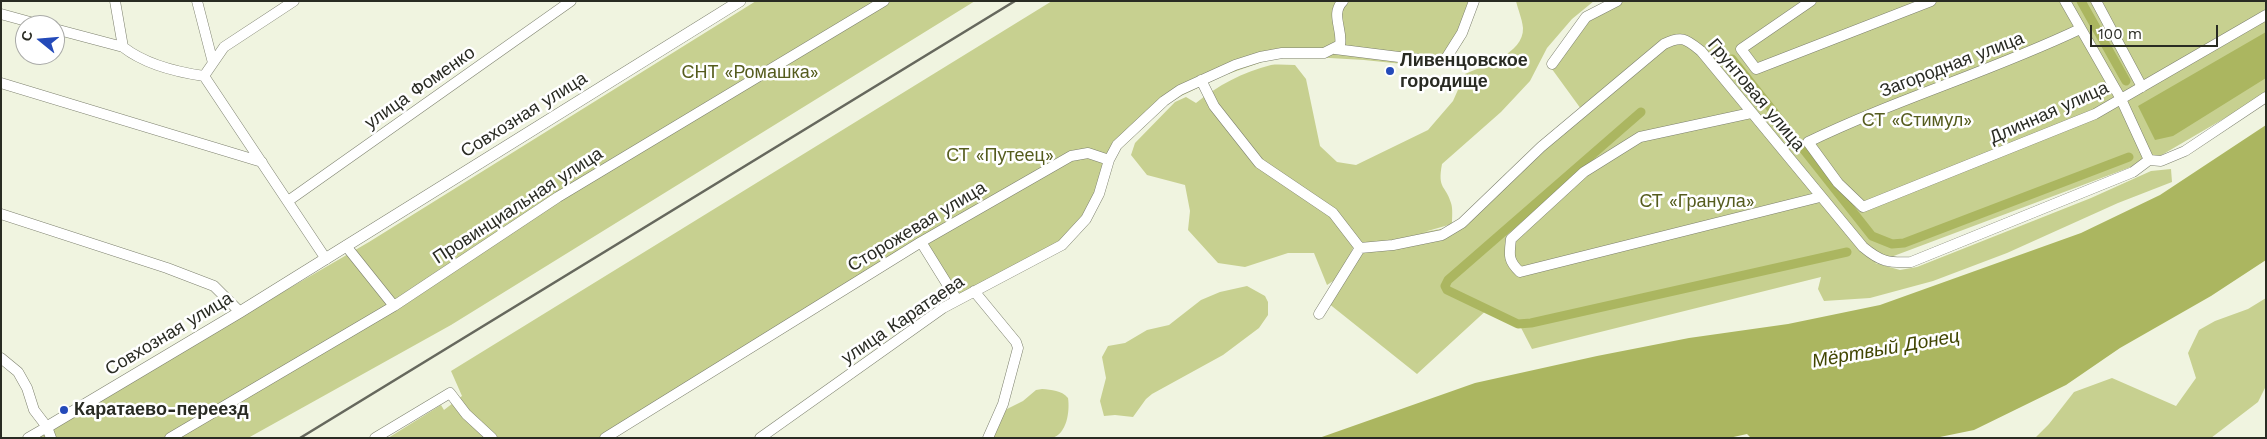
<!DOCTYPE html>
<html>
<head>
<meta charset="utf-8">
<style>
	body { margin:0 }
	#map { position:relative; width:2267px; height:439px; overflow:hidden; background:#f0f4e0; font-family:"Work Sans",sans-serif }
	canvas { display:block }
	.frame { position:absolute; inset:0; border:2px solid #292b23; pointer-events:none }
	.north { position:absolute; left:15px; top:15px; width:50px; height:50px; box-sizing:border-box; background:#fff; border:1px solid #a9aaa7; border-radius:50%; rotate:287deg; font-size:14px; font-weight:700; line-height:20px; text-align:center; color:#292b23 }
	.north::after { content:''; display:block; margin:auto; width:18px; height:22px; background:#244ab9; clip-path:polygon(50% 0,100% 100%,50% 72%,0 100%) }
	.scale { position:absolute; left:2090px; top:25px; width:128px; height:22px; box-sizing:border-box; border:2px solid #292b23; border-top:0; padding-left:6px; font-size:15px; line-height:18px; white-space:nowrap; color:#292b23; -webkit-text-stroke:4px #fff; paint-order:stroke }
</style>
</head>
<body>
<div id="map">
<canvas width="2267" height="439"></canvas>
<div class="frame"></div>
<div class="north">С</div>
<div class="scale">100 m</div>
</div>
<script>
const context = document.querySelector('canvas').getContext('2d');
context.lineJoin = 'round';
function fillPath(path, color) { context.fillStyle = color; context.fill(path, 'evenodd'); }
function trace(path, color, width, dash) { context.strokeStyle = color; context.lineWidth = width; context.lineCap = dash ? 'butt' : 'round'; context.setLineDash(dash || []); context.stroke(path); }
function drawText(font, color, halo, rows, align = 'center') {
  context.font = font + ' "Work Sans",sans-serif'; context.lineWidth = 5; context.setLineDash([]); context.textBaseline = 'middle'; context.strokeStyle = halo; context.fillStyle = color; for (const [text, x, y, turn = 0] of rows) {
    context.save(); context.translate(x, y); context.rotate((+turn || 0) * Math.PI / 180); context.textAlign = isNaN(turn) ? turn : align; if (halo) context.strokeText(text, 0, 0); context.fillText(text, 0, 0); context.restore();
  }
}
fillPath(new Path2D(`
	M756,1H975L451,325L248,438H31L369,242Z
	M1052,1H1479L1463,42L1447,62L1432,67L1364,60L1295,56L1268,60L1225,75L1181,96L1145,117L1116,147L1078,233L960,301L920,241L603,438H388L441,405L444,410L462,396L451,371Z
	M1516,1H1594L1572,19L1547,48L1530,81L1501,112L1442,164C1437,190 1446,185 1451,203C1453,209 1452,217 1452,224L1424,232L1451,227L1581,109L1549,65L1585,20L1611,1H2266V94L2160,156L1875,263L1900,270L1917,267L2091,198L2151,171L2171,169L2172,182L2118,203L2007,253L1933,281L1870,298L1824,301L1818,289L1821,277L1532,349L1517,320L1490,307L1417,374L1328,303L1368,243L1353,248L1341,276L1327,285L1314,253H1288L1245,267L1218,263L1188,230L1190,211L1185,185L1147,175L1131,155L1135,143L1175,102L1186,97L1196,103C1217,86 1243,72 1271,65C1278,64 1287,65 1295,65L1306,79L1320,146L1337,162L1356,165L1428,130L1453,101L1465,74C1483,66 1524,54 1523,28C1522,18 1518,10 1516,1Z
	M1247,286L1265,296L1268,302V315L1259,328L1223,355L1152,394L1146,399L1133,417L1115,415L1104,416L1100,401L1106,378L1102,357L1108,346L1125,343L1147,330L1169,325L1201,300L1220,292Z
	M2266,298V386L2258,402L2211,438H2035L2049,424L2074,392L2112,378L2176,406L2196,378L2188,353L2199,330L2215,321L2248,309Z
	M1042,389C1052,390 1061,390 1068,398C1070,411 1067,434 1052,438C1038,439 1008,438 993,438L999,419L1007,409L1023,401L1036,390Z`), '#c7d090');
fillPath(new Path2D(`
	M2266,32V78L2173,136L2155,140L2138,106Z
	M2266,125V260L2211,296L2120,348L2066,385L1974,430L1935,438H1751L1747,434L1729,438H1319L1475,383L1597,356L1689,338L1788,324L1880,305L2081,233L2160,195Z`), '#abb660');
trace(new Path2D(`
	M2081,1L2126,81
	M1732,59L1872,236L1892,244L1904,243L2129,157
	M1641,112L1448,280L1445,286L1447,290L1518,324L1531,323L1847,252`), '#abb660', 9);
const minor = new Path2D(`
	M115,1L123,47C146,65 176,72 204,76
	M197,1L213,63
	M1811,1L1741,49L1756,69L1931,1
	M2065,1L2121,99L2149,160
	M2096,1L2142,87
	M1,14L41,25
	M55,29L123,47
	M2080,29C1992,71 1897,99 1808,142L1838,183L1863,207L2095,114L2266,15
	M1335,49L1431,61L1445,60L1462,33L1474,1
	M1552,64L1586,17L1617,1
	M204,76L326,259
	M204,76L224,47L294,1
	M1201,80L1214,106L1259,163L1333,213L1360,248L1393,245L1442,235L1462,223L1541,147L1664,44C1682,35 1686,39 1701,51L1863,247C1881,262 1888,263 1911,262L2133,172L2149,160L2161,161L2185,151L2266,97
	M1,83L262,162
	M1751,113L1640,137L1584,172L1511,239C1509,255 1508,261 1520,272L1820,197
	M288,201L571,1
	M1,214L167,268L214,286L240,312
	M921,242L957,300
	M346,246L394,306
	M974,291L1016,342L1018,348L1003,404L988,438
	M1319,314L1360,248
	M1,358L18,372L27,388L34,410L47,427L51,438
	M28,438L47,427
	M170,438L394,306L558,197L884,1
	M375,438L450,393L466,414L492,438
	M605,438L921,242L1071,156L1088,153L1109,160
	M760,438L943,308L1062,245L1086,219L1099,194L1109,160L1117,145L1164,101L1180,90L1235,65L1260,57L1282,53H1324L1340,45C1343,29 1330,14 1343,1`);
const tertiary = new Path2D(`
	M47,427L240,312L740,1`);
trace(minor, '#7d806e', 11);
trace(tertiary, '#7d806e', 12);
trace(minor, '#fff', 10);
trace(tertiary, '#fff', 11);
trace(new Path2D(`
	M300,438L1015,1`), '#66685d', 2.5);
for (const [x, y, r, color] of [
	[1390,71,5,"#244ab9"],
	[64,410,5,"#244ab9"]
]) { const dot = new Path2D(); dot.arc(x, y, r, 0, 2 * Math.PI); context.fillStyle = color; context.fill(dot); trace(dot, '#fff', 2); }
drawText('bold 18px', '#292b23', '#fff', [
	["Ливенцовское",1400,61],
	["городище",1400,82],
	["Каратаево-переезд",74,410]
], 'left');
drawText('18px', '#292b23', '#fff', [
	["Загородная улица",1952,65,-21],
	["улица Фоменко",420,88,-35],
	["Грунтовая улица",1756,95,50],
	["Длинная улица",2049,113,-24],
	["Совхозная улица",524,115,-32],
	["Провинциальная улица",518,206,-33],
	["Сторожевая улица",917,227,-31],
	["улица Каратаева",903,320,-34],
	["Совхозная улица",169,334,-31]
]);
drawText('18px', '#555c1e', '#fff', [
	["СНТ «Ромашка»",750,73],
	["СТ «Стимул»",1917,121],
	["СТ «Путеец»",1000,156],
	["СТ «Гранула»",1697,202]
]);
drawText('italic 19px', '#414602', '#fff', [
	["Мёртвый Донец",1886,349,-10]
]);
</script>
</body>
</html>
